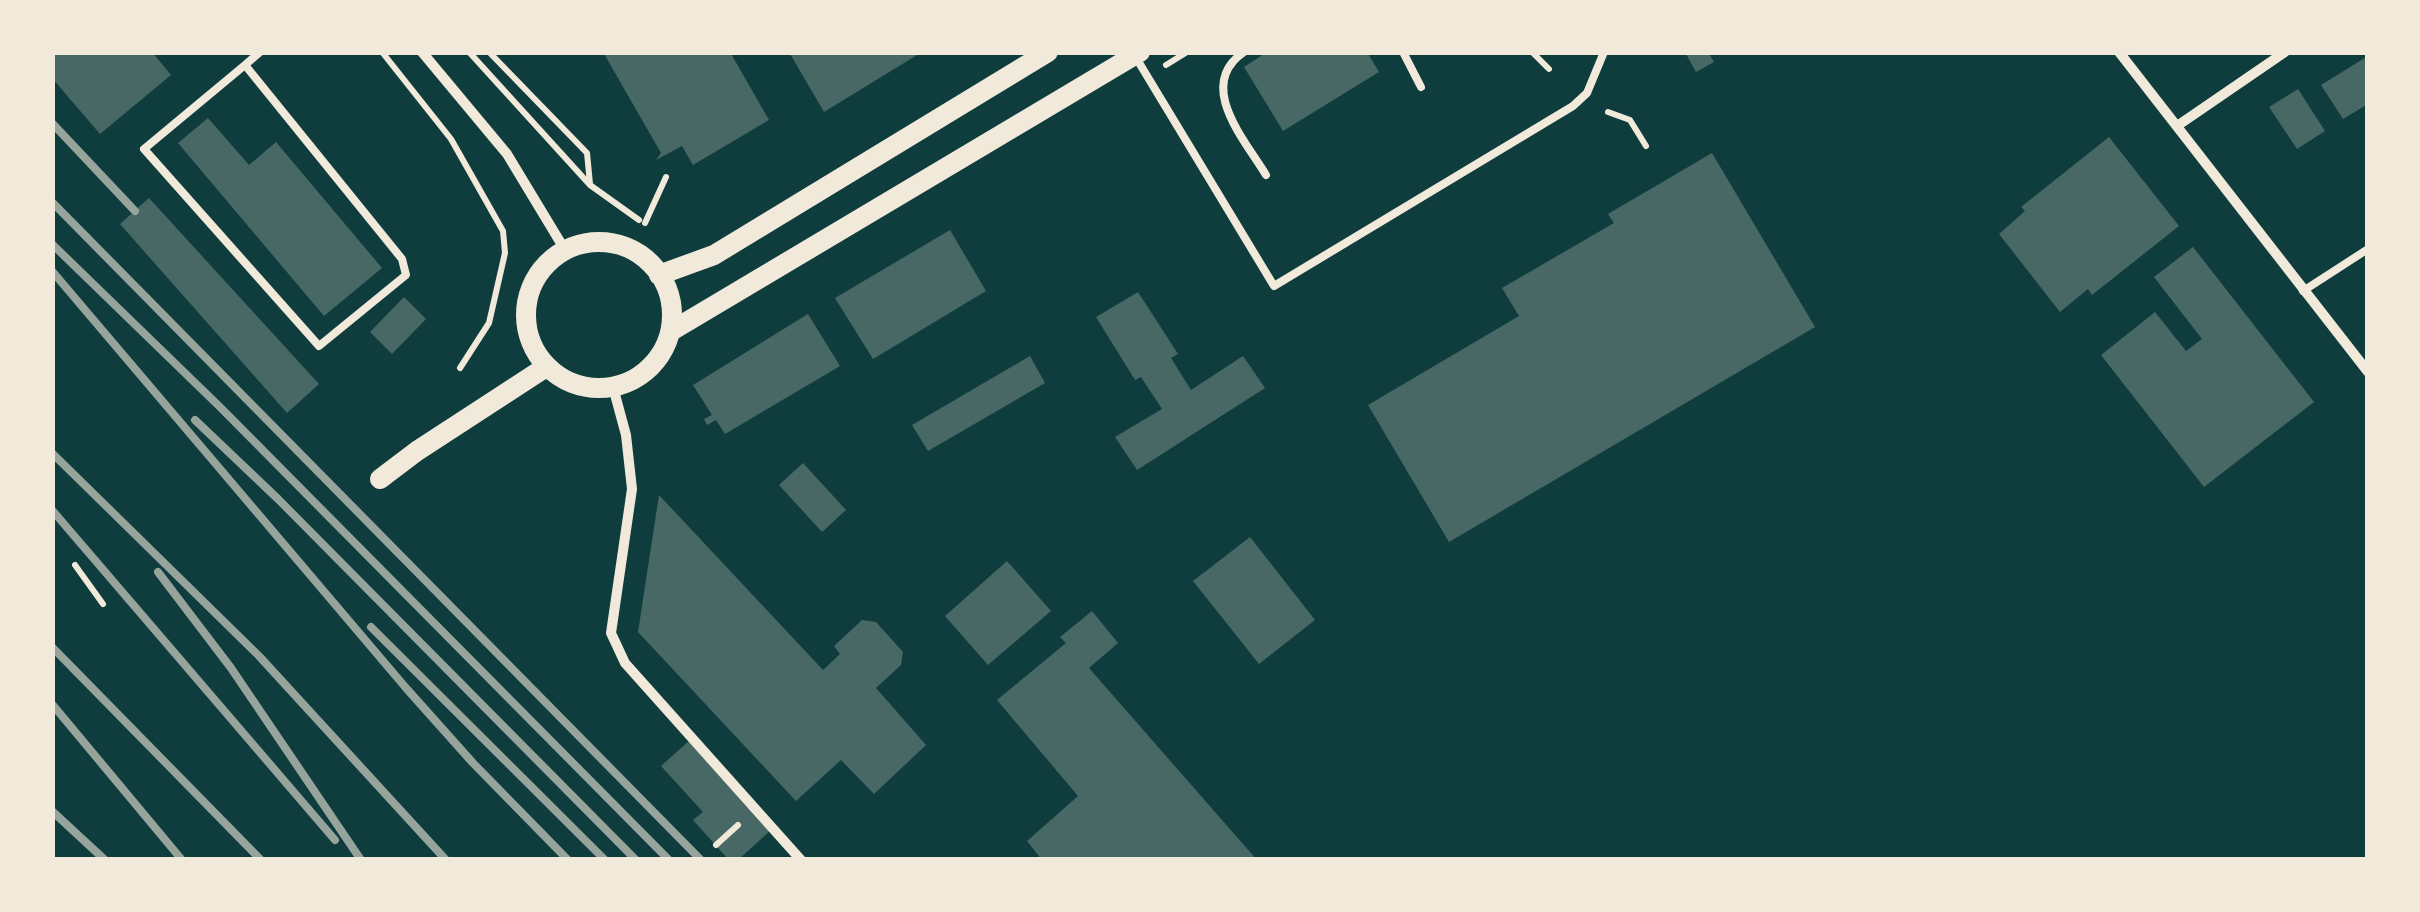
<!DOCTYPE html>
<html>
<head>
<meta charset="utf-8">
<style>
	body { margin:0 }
	#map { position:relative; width:2420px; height:912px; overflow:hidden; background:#0f3d3e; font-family:Lora,serif }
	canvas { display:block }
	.frame { position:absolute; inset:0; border:55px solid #f1e9da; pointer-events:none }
</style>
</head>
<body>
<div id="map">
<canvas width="2420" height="912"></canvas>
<div class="frame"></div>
</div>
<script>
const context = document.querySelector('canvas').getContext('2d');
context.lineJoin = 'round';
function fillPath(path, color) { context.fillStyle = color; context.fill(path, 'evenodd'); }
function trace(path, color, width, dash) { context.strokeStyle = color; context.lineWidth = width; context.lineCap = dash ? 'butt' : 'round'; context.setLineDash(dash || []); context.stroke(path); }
fillPath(new Path2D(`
	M52,52H152L171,75L100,134L52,78Z
	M603,52H730L769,120L693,165L682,146L656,160L661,153Z
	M789,52H922L824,112Z
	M1267,52H1367L1379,72L1283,131L1244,67Z
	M1685,52H1708L1714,62L1696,72Z
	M2368,56V104L2343,119L2321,85Z
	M2298,89L2325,131L2297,149L2269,107Z
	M208,118L249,165L276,142L382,268L324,316L178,143Z
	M2109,137L2179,226L2092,295L2088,289L2060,312L1999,234L2025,211L2021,207Z
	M1712,153L1815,327L1449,542L1368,405L1519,316L1502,288L1614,223L1608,214Z
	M149,198L319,384L287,413L120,224Z
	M950,230L986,291L873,359L835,298Z
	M2193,247L2314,402L2204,487L2101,355L2155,312L2186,351L2202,339L2154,277Z
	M1138,292L1178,354L1171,358L1191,390L1243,356L1265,388L1137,470L1115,437L1162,409L1141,377L1135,380L1096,317Z
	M404,297L426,319L392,354L370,332Z
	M808,314L840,366L725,434L716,420L707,425L704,419L712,415L693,385Z
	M1030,356L1045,383L928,451L912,425Z
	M803,463L846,510L822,532L779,485Z
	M659,495L823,670L840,654L834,646L862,620L876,622L903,652L901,665L876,688L926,745L874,794L841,760L796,801L638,632Z
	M1250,537L1315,620L1259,664L1193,581Z
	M1007,561L1051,611L988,665L945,616Z
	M1092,611L1118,643L1089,668L1257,860H1042L1027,841L1078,796L997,700L1066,643L1060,637Z
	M689,741L771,830L738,860H729L693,820L703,812L661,766Z`), '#486865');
trace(new Path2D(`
	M382,52L451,139L503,231L505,253L489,323L460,368
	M469,52L590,185L639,220
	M489,52L587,153L590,184
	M1532,52L1549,69
	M1166,65L1187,52
	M1608,112L1630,120L1646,146
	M645,223L666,177
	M75,565L103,604
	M716,845L738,825`), '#f1e9da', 6);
trace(new Path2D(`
	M1244,52C1195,85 1245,140 1266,175
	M1403,52L1421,87
	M1135,56L1274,286L1573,106L1587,93L1604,52
	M245,65L402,259L406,275L319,346L144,149L245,65L260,52
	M2303,291L2368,249`), '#f1e9da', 8);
trace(new Path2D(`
	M422,52L507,154L565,250
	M2119,52L2368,372
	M2177,126L2285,52
	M613,387L626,435L632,489L611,633L625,663L801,860`), '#f1e9da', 10);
trace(new Path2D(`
	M526 315a73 73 0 1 1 146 0a73 73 0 1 1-146 0Z
	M659,275L714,255L1048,52
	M673,330L1140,52
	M380,479L417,451L546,367`), '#f1e9da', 20);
trace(new Path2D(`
	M52,123L135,211
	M52,202L701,860
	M52,244L221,408L669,860
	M52,271L406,688L473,763L568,860
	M195,420L278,499L636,860
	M52,453L259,656L446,860
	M52,510L335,840
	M158,572L231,668L361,860
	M371,627L605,860
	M52,647L261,860
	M52,704L182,860
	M52,811L105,860`), '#97a49c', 8);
</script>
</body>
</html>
